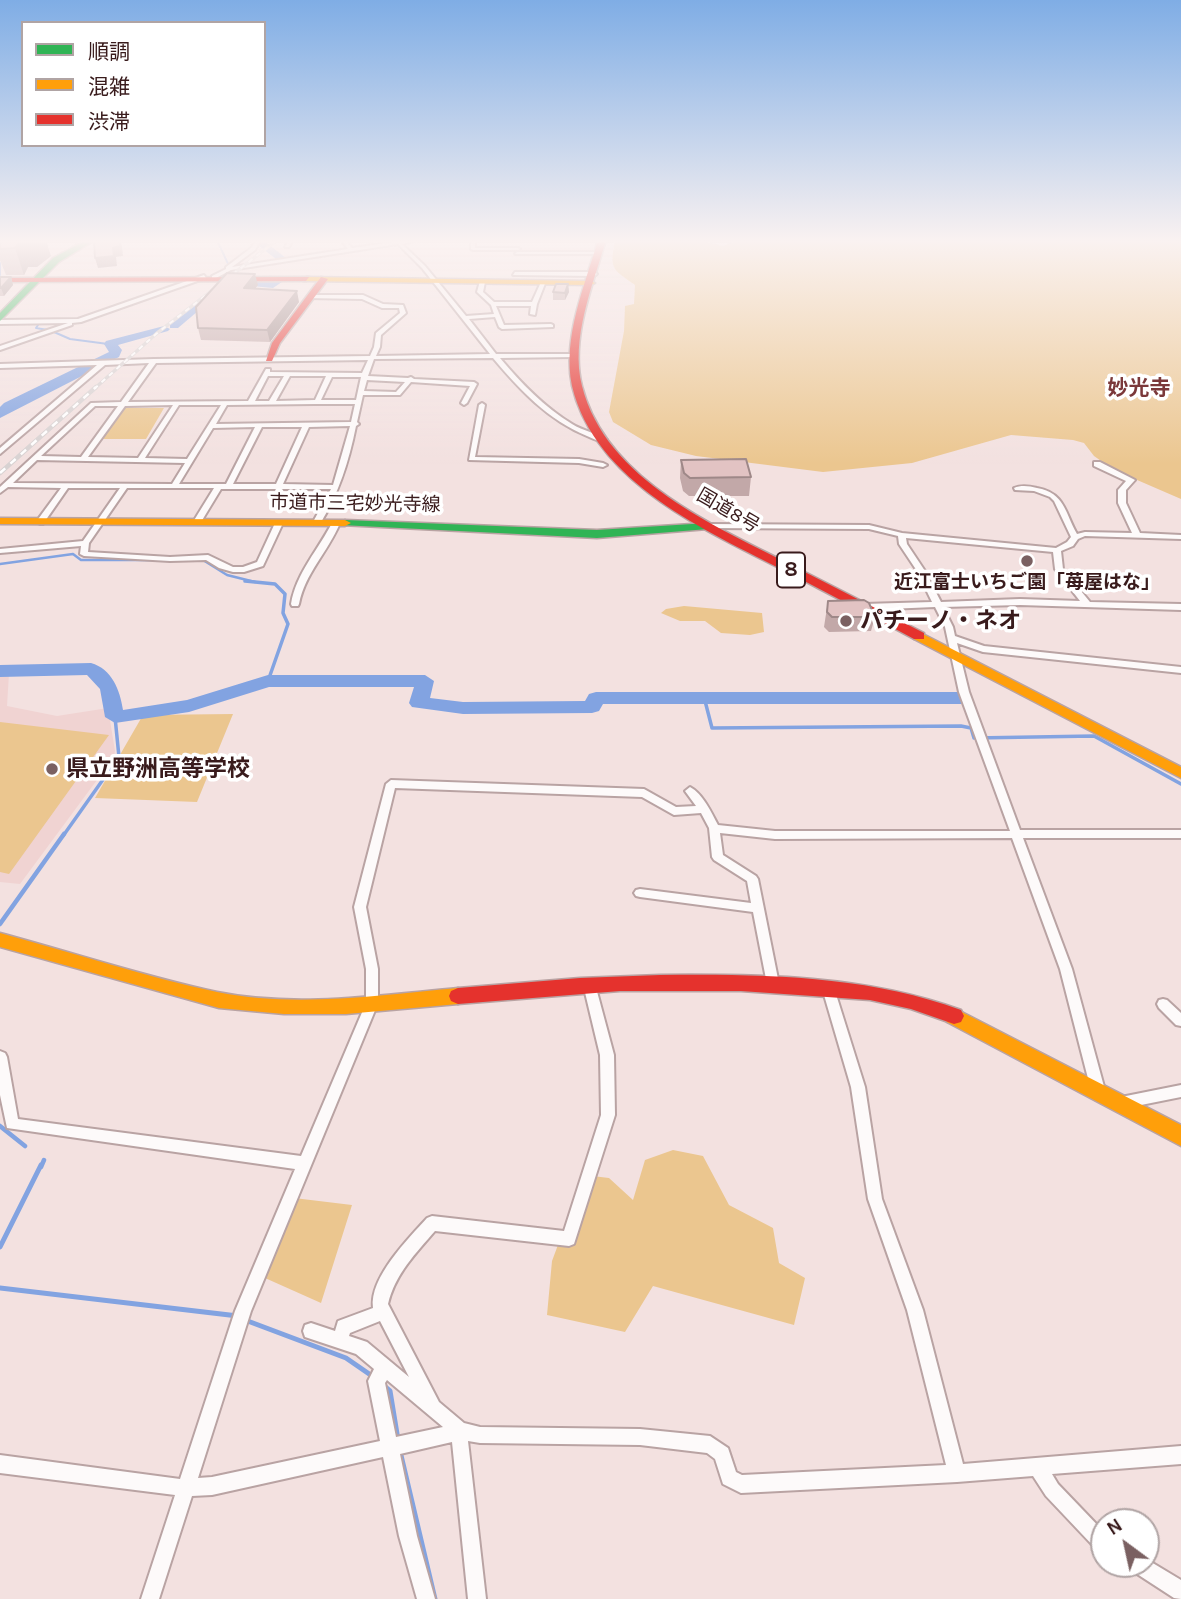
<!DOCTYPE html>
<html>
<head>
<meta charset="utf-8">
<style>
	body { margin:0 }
	#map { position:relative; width:1181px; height:1599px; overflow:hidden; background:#f3e1e0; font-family:Karla,"Noto Sans JP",sans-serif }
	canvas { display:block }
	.legend { position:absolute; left:21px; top:21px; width:245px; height:126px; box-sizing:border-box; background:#fff; border:2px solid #b0a4a4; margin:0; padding:9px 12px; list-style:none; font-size:21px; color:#391b1c }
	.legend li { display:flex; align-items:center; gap:14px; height:35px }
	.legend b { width:35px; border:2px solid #b0a4a4 }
	.north { position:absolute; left:1090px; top:1508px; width:70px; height:70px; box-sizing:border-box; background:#fff; border:2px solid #b0a4a4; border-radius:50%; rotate:327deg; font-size:19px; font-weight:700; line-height:28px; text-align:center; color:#391b1c }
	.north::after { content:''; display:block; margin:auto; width:24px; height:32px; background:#7a6061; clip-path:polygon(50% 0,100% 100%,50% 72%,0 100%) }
</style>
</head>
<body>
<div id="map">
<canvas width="1181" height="1599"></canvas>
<ul class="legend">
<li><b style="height:9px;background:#30b455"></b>順調</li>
<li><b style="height:9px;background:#ff9f0a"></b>混雑</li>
<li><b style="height:9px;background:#e5322d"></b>渋滞</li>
</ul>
<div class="north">N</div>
</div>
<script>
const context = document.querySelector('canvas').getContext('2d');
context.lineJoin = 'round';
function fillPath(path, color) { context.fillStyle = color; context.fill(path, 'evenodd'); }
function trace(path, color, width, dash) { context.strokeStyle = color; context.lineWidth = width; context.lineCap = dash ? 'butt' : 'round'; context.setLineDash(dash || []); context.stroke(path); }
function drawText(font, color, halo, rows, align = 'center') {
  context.font = font + ' Karla,"Noto Sans JP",sans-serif'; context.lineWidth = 7; context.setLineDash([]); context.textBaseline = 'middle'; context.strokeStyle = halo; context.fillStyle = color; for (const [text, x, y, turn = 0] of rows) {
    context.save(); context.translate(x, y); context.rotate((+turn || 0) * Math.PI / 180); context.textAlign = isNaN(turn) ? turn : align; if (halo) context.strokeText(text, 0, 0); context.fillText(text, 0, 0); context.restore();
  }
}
fillPath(new Path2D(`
	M9,674L7,706L57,716L108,708L115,751L114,757L20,884L0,882V675Z`), '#f0d3d2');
fillPath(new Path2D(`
	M699,240L723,246L739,240H1181V499L1114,470L1094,456L1084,443L1073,440L1011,435L912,463L823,472L696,456L651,445L613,422L609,412L624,331L625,306L634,304L635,285C613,269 609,270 615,241Z
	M123,408H164L146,439H103Z
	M684,606L762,613L764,632L750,635L721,633L705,621H680L661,613L666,609Z
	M233,714L197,802L95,798L143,715Z
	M0,722L109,735L9,874L0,872Z
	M673,1150L703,1156L729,1205L773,1228L779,1263L805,1278L794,1325L653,1286L625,1332L547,1315L552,1261L584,1175L609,1178L633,1200L645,1160Z
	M294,1198L352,1205L321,1303L265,1278Z`), '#ebc68f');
trace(new Path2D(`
	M217,240L229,266
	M0,263V275
	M8,320H19
	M40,322L36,328L48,330
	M54,332L70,339L108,344`), '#82a3e1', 2);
trace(new Path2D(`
	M0,564L73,554L81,560H203L227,575L255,582`), '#82a3e1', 2.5);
trace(new Path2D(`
	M245,581L275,584L285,594L283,613L288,624L268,681
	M704,697L712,728L961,726L971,728L974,738L1094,736L1181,784
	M63,836L119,757L115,717`), '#82a3e1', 3.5);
trace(new Path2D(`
	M0,924L64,834
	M0,1126L25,1146
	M41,1167L44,1160`), '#82a3e1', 4.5);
trace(new Path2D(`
	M0,1247L41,1165
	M0,1288L238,1316
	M245,1320L346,1358L375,1378
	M383,1385L390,1391L398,1440
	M400,1451L435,1599`), '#82a3e1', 5);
fillPath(new Path2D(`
	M258,241H264L290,261L281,263L258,245Z
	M224,279L271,282L277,279L282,282L273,288L230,284L178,328H170V324Z
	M164,326L170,329L168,331L118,345L122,350L119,357L0,418V407L4,403L109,352L104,344L106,341Z
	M91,663C112,669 120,690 123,710L187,700L268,675H425L434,681L430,698L463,702L585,701L589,694L596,692H961L970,698L961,704H603L599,711L592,713L463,714L412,707L409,703L414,687H269L189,712L115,723L105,717L100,689L87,675L0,677V665Z`), '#82a3e1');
const street = new Path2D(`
	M257,240H261L255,250L232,267L348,249L341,240H345L352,248L408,240H418L402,244L425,266L466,316L494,314L491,305L477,292L480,281L485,282L483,292L494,302H532L541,282L546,281L537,304L535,315L530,314L531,306H496L504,325L551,324L553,325V327L502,329L499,327L495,317L469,319L496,354H577L578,355L575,357L500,358C521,383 544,407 572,424C583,431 597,433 607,440C601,443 594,439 587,436C548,420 520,390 493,358L374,359L368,376L408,378L411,377L414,379L474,382L477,384L467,403L464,405L461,403L470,386L411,382L400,395H363L357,422L359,424L356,426C349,461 339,493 320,524H314L313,522L331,489H221L201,522L197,524L193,522L214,488H127L89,543L88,552L170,557L208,555L233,567H243L257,562L275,523L279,521H282L283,523L263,566L244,572H233L219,568L206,560L170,561L84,556L80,554L81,546L0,553V549L83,541L120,488H68L43,524H40L36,522L61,488L8,487L0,493V487L91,403L121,402L149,363L105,365L0,454V448L97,365L0,368V364L154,359L370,356L374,347L376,333L400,313L399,308H382L362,299L307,298L309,295H363L383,304L403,305L406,313L381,335L380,347L376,356L490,354L422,268L398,244L231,270L216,278H212V276L226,269V267L251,248ZM368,360L362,373L270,372V369H266L248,401L128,402L156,363ZM268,376H284L269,401H255ZM290,376H326L315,400L276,401ZM332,377H361L356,400H321ZM367,380L405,382L396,392L364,391ZM315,404H355L351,422L216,424L227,405ZM173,405L138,458L88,457L125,406ZM179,405H221L187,459L145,458ZM95,406H118L81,457L41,456ZM350,426L333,485L283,484L309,427ZM255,427L226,484H179L213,428ZM262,427H302L276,484H233ZM37,460L185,463L172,484L13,483Z
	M289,240H293L289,247H285Z
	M473,241L475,242V248H518L520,249L518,250H473L471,249V242Z
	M517,252H599L601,253L599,254H515Z
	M515,272H594L597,274L594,276L513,275Z
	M204,275L206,278L81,322L72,323V325L0,350V346L68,323L0,324V320L78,319Z
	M482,403L485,405L475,457L579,459L603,463L607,465L603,467L579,463L469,460L479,405Z
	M1094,462H1100L1135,480L1126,490V503L1140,533L1181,535V539L1085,536L1078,539L1073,546L1061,551L1063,569L1090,602L1181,604V610L1020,605L943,607L953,627L955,636L984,646L1181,667V673L983,652L957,643L969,692L1020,830H1181V838H1023L1072,969L1106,1094L1104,1098L1099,1100L1094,1098L1092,1094L1060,969L1012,838L775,839L720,833L723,855L756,876L758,879L779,984L777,988L773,989L769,988L767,984L753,912L640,897L636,896L634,893L636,890L640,889L751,903L747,881L714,860L712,857L709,828L701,813L674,815L642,797L395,788L366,907L378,969V1003L251,1311L198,1478L212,1477L380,1441L368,1381L374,1369L356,1354L305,1337L303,1331L305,1325L311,1323L335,1331L338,1321L373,1308C369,1278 408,1239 427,1218L432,1216L564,1231L601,1115L600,1055L583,984L585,980L589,979L593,980L595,984L614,1055L615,1115L574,1244L569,1246L435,1231C416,1253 395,1274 388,1304L439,1402L464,1423L480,1427L640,1429L710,1436L728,1448L736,1472L742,1475L946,1465L907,1310L868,1199L851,1087L822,988L824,984L828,983L832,984L834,988L865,1087L882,1199L923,1310L963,1464L1181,1446V1464L1052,1474L1058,1484L1104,1532V1554L1098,1551L1046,1496L1033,1476L957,1482L741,1493L723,1484L715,1459L707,1453L640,1445L480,1443L468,1441L486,1599H468L452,1442L400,1454L417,1536L435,1599H417L399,1536L383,1457L212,1495L192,1496L159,1599H141L175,1495L0,1473V1455L180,1479L235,1311L295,1169L7,1128L0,1095V1051L5,1053L7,1057L18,1119L301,1156L366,1003V969L354,907L386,784L391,780L644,789L676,807L696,806L685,791L690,787C703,794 711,812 718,825L775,831H1010L959,692L945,627L935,607L864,610L860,607L864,604L932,602L917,571L899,544L898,536L869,529L708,528L704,526L708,524L869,525L902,533L1056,548L1067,542L1071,537L1054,501L1050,497L1034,491L1015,490L1014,488C1021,485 1029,486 1037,488C1065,493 1065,513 1077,534L1085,532L1132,533L1118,503V490L1126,481L1094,466ZM906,538L1053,552L1055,569L1080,601L1020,599L941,602L925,571L907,544ZM380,1321L409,1377L367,1342L349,1336L350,1333ZM387,1380L443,1427L396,1437L385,1383Z
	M333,521H336L340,523C328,552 305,573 299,604L298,606H292L291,604C296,573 319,549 333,521Z
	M1163,999L1167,1000L1181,1013V1026L1176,1025L1159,1008L1157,1004L1159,1000Z
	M1181,1085V1097L1121,1109L1116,1107L1114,1103L1116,1099L1121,1097Z
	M1146,1559L1181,1580V1599L1174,1598L1131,1570L1128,1564H1146Z`);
const fast = new Path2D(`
	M86,240H95L59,262L0,321V313L53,258Z
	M345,520L597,530L708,523L714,526L708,529L597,538L341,525L339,523Z`);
const slow = new Path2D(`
	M306,277L591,281L595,283L591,285L303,281Z
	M0,518L345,520L351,523L345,526L0,524Z
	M919,632L1181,767V778L914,639V633Z
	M0,933C71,952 146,977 217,992C296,1008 380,995 458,988L465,991L467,996L465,1001L458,1004L346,1014H284L219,1008L0,947Z
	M954,1008L1181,1125V1146L947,1022L944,1016L947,1010Z`);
const jam = new Path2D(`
	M598,240H606C593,285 570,339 582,386C606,481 716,526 795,567C838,589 881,611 924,633V639H914C872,616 829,594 787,572C707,531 595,483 572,386C562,338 585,285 598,240Z
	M309,277L306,281L0,282V278Z
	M321,277L328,279L280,343L272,361H266L272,343Z
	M660,975C762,974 865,975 961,1010L964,1016L961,1022L954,1024L911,1009L870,1000L741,991H620L458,1004L451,1001L449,996L451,991L458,988L580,978Z`);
trace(street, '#b9a3a3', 4);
trace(fast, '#b9a3a3', 3);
trace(slow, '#b9a3a3', 3);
trace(jam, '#b9a3a3', 3);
fillPath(street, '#fdfafa');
fillPath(fast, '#30b455');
fillPath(slow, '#ff9f0a');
fillPath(jam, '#e5322d');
const railFar1 = new Path2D(`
	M94,389L156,334L277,240`);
const rail = new Path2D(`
	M0,473L96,387`);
trace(railFar1, '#d8d2d2', 3.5);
trace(rail, '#d8d2d2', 4.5);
trace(railFar1, '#fff', 2, [5]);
trace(rail, '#fff', 2.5, [7]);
fillPath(new Path2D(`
	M0,244L51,256L37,267H28L24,275H6L0,260Z
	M0,277H11L13,285L4,296H0Z
	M568,284L569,292L565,300H553V292Z
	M258,285L255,289L299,302L270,342L201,340L198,328Z
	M681,460L751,477L749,496H689L683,491L680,478Z
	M828,601L875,617L871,631L829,632L824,627Z`), '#c2a8a8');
fillPath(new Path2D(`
	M29,240H46L51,256L37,267H28L24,275L15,248L20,241Z
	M120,240L122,246L123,256L116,257L117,266L98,268L95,258L113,248Z
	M255,274L258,285L246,300L244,288Z
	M11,277L13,285L4,296L1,288Z
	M568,284L569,292L565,300V293Z
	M297,291L299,302L270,342L267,330Z`), '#9e8888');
const building = new Path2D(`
	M3,240H29L20,241L15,248L0,249V244Z
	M94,240H120V246L113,248L114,256L95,258Z
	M227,273L255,274L244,288L297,291L267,330L198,328L196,307Z
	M0,277H11L1,288H0Z
	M556,284H568L565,293L553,292Z
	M746,459L751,477L690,478L684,473L681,460Z
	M864,600L869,603L875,617H832L827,612L828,601Z`);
fillPath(building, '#e2c3c3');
trace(building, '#9e8888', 2);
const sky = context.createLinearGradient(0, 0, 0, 464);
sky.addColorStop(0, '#7fade5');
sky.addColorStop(0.52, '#faf2f1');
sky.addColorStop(1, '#faf2f100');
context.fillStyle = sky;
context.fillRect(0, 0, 1181, 464);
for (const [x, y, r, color] of [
	[1027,561,7,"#7a6061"],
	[846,621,7,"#7a6061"],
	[52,769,7,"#7a6061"]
]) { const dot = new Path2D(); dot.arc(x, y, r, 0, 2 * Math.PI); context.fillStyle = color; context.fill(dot); trace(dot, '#fff', 2.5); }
drawText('19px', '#391b1c', '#fff', [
	["市道市三宅妙光寺線",355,504,1],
	["国道8号",728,511,30]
]);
drawText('bold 19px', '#391b1c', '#fff', [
	["近江富士いちご園「苺屋はな」",1027,583]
]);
drawText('bold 21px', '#7b383a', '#fff', [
	["妙光寺",1139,389]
]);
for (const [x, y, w] of [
	[791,570,28]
]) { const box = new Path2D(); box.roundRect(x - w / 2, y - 17.5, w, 35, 5); context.fillStyle = '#fff'; context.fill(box); trace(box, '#391b1c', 2); }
drawText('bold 21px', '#391b1c', null, [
	["8",791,570]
]);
drawText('bold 23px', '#391b1c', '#fff', [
	["パチーノ・ネオ",860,621],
	["県立野洲高等学校",66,769]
], 'left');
</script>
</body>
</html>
